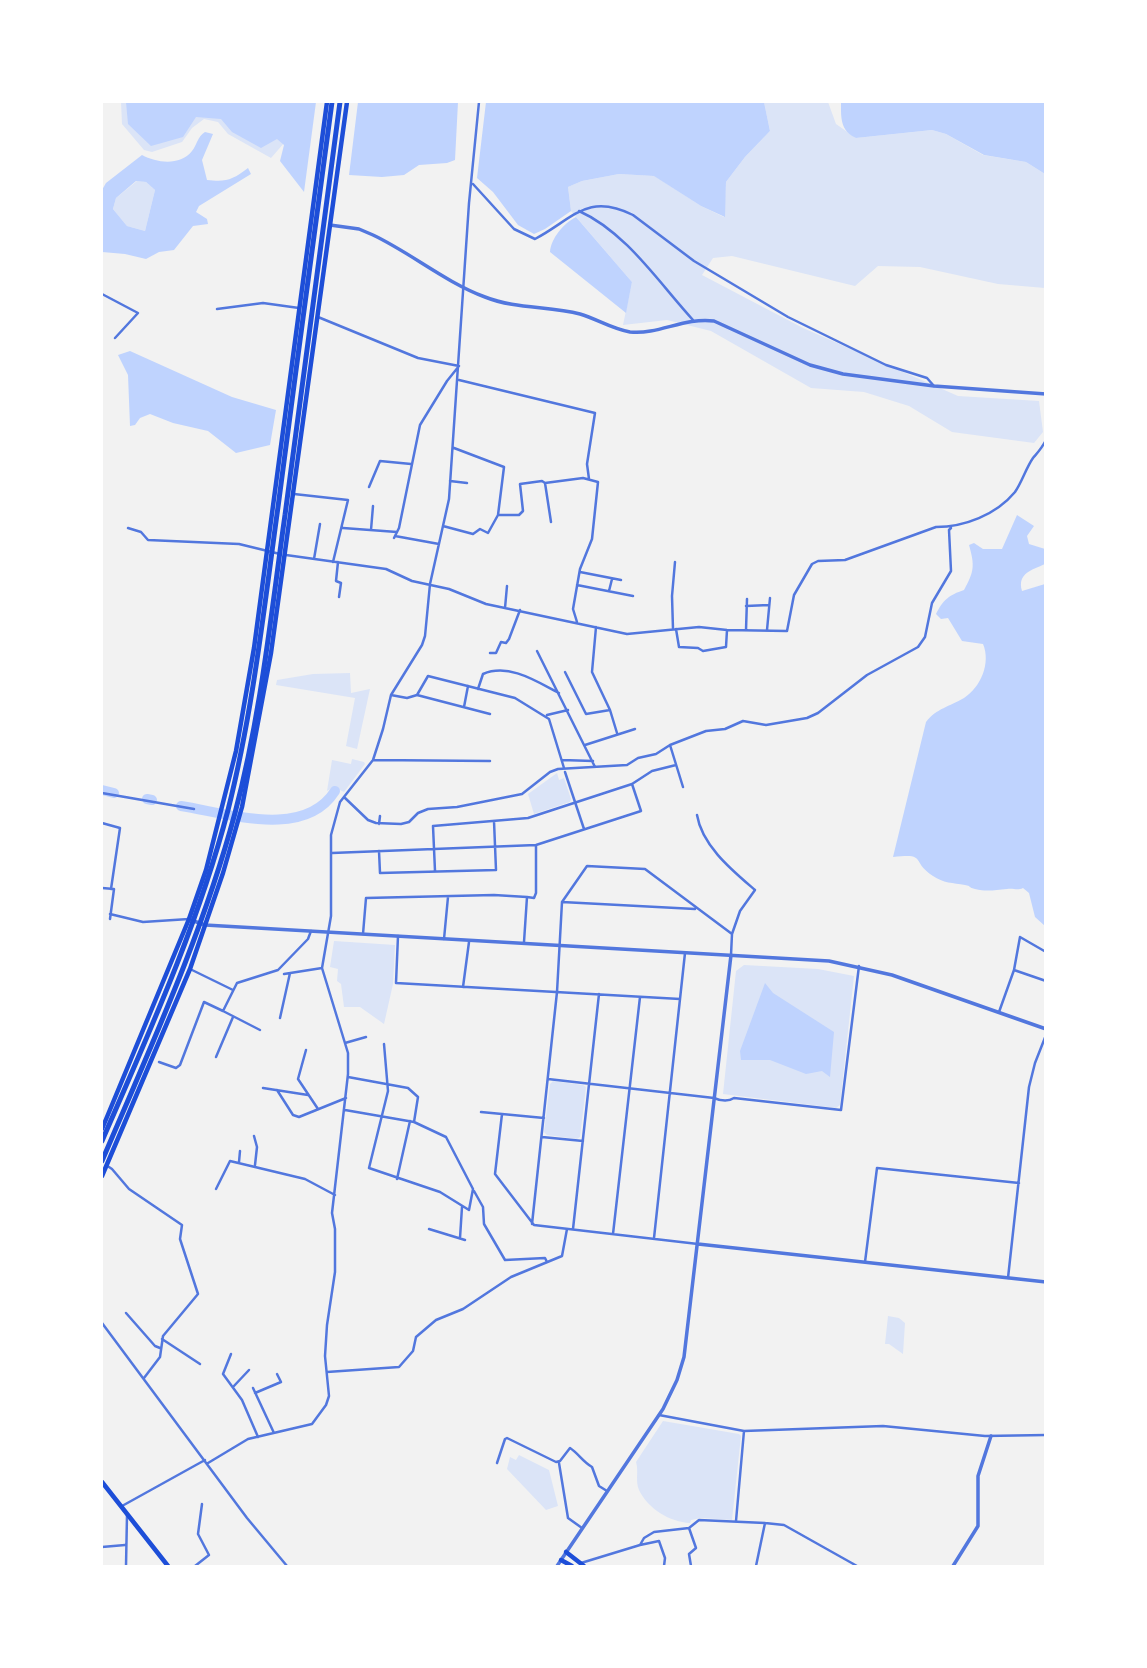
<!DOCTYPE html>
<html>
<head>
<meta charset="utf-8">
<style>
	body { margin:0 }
	#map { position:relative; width:1147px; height:1668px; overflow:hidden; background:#f2f2f2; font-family:"Alegreya Sans",sans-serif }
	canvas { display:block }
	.frame { position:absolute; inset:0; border:103px solid #fff; pointer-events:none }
</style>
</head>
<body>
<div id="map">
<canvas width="1147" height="1668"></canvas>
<div class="frame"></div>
</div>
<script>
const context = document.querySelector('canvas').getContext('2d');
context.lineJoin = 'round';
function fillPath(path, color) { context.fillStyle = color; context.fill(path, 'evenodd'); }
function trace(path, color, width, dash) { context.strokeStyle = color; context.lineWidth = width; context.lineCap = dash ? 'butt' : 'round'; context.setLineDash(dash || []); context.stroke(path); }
fillPath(new Path2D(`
	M121,102H313L312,111L271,158L228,134L218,122L204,119L192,128L182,142L152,152L144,150L122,124Z
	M764,102H828L836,124L856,138L932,130L946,134L983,155L1026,162L1045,174V288L998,284L920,267L878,266L855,286L732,256L713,258L702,275L803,328L958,396L1039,401L1043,432L1034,443L952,432L909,406L864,392L811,388L711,331L667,320L623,325L632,282L571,211L568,187L582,181L619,174L655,176L701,206L724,217L726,182L745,157L770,131Z
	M137,181L146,182L155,190L145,231L127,226L113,209L116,198Z
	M350,673L351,693L370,689L357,749L346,746L355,698L276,685L277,680L313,674Z
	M352,759L364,762L365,764L344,792L334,787L327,791L332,760L351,764Z
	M557,773L559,780L564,778L571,799L570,802L534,814L528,794Z
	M334,941L395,945L393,984L384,1024L360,1007H344L341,984L337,981L338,969L330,967Z
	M744,965L818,969L854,976L840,1105L836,1108L723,1094L736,971Z
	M553,1081L583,1085L586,1087L580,1137L577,1139L547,1135L544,1132L550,1084Z
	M888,1316L899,1318L905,1323L903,1354L889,1344H885Z
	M663,1421L739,1434L741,1436L732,1520L701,1518L691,1520L690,1523C670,1522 648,1509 639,1490C635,1481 639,1471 636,1462Z
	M519,1455L549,1470L558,1506L546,1510L507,1469L510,1457L516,1460Z`), '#dbe4f7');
fillPath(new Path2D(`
	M126,102H316L304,192L280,161L284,145L277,139L261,148L232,132L221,119L196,117L183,137L151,146L128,124Z
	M358,102H458L455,160L447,163L419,165L404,175L382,177L349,175Z
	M486,102H764L770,131L745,157L726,182L725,217L701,206L654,176L619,174L582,181L568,187L571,211L545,229L534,234L518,225L493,192L477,178Z
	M841,102H1045V174L1026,162L984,155L946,134L932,130L856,138C840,131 841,117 841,102Z
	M205,132L213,134L202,160L207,180C227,182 232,180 248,168L251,174L199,206L196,212L207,219L208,224L193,226L174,250L159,252L146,259L125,254L102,252V190L106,183L142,155C157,163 180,166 192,151C197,145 197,137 205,132ZM136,181L146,182L155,190L145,231L127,226L113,209L116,198Z
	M576,217L632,282L626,313L550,252C551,238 564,223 576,217Z
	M130,351L232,397L276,410L270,445L236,453L208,431L173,423L150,414L140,418L135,425L130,426L128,375L118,355Z
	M1017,515L1034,526L1027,536L1029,544L1045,549V564C1032,570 1017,573 1022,591L1045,584V926L1035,917L1029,893L1023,888C1017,891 1014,888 1007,889C995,890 987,892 975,889C967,887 972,886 965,885C953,883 943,883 933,876C910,861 928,853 893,857L926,722C937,708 949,707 964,698C981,687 991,663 983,644L962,641L948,618L941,619L936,614C943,600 949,595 964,590C974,572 975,566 969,545L974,543L983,549H1002Z
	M765,983L773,993L834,1032L830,1077L822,1071L806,1074L770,1060H741L740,1051Z`), '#bfd3fe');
trace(new Path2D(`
	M102,790L114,793
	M147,799L152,800
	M181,806C227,813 304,840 335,791`), '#bfd3fe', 10);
trace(new Path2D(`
	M473,184L514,229L535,239C573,219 587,192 633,215L694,261L788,317L886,365L927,378L934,386
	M579,211C626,232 659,283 693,320
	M102,294L138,313L115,338
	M217,309L263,303L299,308
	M318,317L418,358L459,366
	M459,380L595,413L587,464L589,479
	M454,448L504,467L498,515
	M450,481L467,483
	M545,483L583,478L598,482L592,539L580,569L573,609L577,622
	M369,487L380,461L411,464
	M294,494L348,500L333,562
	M443,526L473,534L480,529L488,533L498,515H519L523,511L520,484L542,481L545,483L551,522
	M128,528L141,532L148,540L239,544L280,554
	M343,528L397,532
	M371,530L373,506
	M395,536L439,544
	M394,538L399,528L420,425L447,381L459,366
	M286,555L386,569L412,581L449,589L486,604L627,634L699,627L727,630L787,631L794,595L812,564L818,561L845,560L936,527C964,527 996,515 1015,492C1022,482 1026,468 1033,458C1039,451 1042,448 1046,440
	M314,559L320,524
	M338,562L336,581L341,583L339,597
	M580,572L621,580
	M577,585L633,596
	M609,591L612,579
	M746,606L769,605
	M505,608L507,586
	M596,627L592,672L610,710L617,733
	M673,629L672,596L675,562
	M676,629L679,647L698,648L703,651L726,647L727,630
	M746,630L747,599
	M767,630L770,598
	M537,651L595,767
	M490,653H496L501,642L506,643L509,639L520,610
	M565,672L586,714L610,710
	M478,689L483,674C509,663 536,681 559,693
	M391,695L407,698L417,695L428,676L515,698L549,719L564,768
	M417,695L490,714
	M464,707L468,686
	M547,715L568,710
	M585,745L635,729
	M670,745L683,787
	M373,760L490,761
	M562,760L593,761
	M565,772L584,829
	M632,784L652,771L676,765
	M102,793L194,809
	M344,797L368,820L376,823L401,824L409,822L418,813L428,809L457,807L522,794L550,772L558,769L627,765L638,758L656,754L670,745L706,731L725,729L743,721L766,725L807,718L818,713L867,675L918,647L925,637L932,603L951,571L949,530L951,528
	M697,815C702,846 733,871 755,890L740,911L732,934
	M102,823L120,828L111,889
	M379,824L380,816
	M379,851L380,873L496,870L494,821
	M332,853L536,845L641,811L632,784L528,818L433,826L435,871
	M102,888L114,889L110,919
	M562,902L695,909
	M110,914L143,922L189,919
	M363,934L366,898L494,895L527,897
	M398,936L396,983L680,999
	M444,939L448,897
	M524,942L527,897L534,898L536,893V845
	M190,969L233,990
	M1014,970L1020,937L1046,952
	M284,974L322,968
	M463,987L469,942
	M223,1011L260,1030
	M999,1012L1014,970L1046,981
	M280,1018L290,973
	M345,1043L366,1037
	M306,1050L298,1079L318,1109
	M216,1057L233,1017
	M159,1062L176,1068L180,1065L204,1002L223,1011L237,983L278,970L308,939L311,931
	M348,1077L408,1088L418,1097L414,1122
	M548,1079L714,1098C721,1101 728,1102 734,1098L841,1110L859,966
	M263,1088L308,1095
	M277,1090L293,1115L299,1117L346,1098
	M345,1110L414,1122L446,1137L473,1189L469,1210L440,1192L369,1168L388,1091L384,1044
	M481,1112L502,1114
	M544,1118L502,1114L495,1174L534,1225L698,1244
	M254,1136L257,1147L255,1165
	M542,1137L583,1141
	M239,1162L240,1151
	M106,1165L112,1169L129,1189L182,1225L180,1239L198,1294L163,1336L160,1357L144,1378
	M397,1179L410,1121
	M216,1189L230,1161L305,1179L335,1195
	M474,1191L483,1207L484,1224L505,1260L545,1258L547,1262
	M532,1224L557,992L562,902L587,866L645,869L732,934L731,955
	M429,1229L465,1240
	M573,1229L599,994
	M613,1234L640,997
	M460,1238L462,1207
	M654,1238L685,953
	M865,1262L877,1168L1019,1183
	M1008,1278L1029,1087L1035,1063L1046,1035
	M126,1313L155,1346L160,1348
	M102,1323L247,1518L287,1566
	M162,1339L200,1364
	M231,1354L223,1374L242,1400L258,1437
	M327,1372L399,1367L413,1351L416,1337L436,1320L463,1309L511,1277L562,1256L567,1229
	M233,1387L249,1370
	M253,1388L274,1433
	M255,1393L281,1382L277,1374
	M659,1415L744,1431L883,1426L985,1436L1046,1435
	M208,1463L248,1439L312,1424L326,1405L329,1396L325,1356L327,1325L335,1272V1229L332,1213L348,1074V1053L322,968L331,916V835L340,802L373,760L383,729L391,695L422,645L425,636L430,584L449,499L469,203L479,102
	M497,1463L505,1439L507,1438L556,1462L560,1461L570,1448C579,1454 582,1461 592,1467L599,1486L607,1491
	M559,1463L568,1518L582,1528
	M122,1506L205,1460
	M736,1521L744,1431
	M689,1528L696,1548L689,1554L691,1566
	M640,1545L659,1541L665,1558L664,1566
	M102,1547L125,1545
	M581,1563L640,1545L644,1538L654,1532L689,1528L699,1520L765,1523L784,1525L857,1566
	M126,1566L127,1515
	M195,1566L209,1555L198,1534L202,1504
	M756,1566L765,1523`), '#5277de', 2.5);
trace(new Path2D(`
	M330,225L359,229L373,235C411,253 445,282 485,297C515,309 549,306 580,314C597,319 612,329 630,332C659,335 684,317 714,321L810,365L843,374L934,386L1046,394
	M191,920L205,925L829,961L892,975L1046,1029
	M698,1244L1046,1282
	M557,1566L663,1409L677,1380L684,1357L731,955
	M953,1566L978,1526V1476L991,1436`), '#5277de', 3.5);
trace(new Path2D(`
	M102,1129L189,919L206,870L236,751L254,648L327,102
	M102,1176L190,969L223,873L242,807L271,653L347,102
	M102,1482L168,1566
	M566,1552L584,1566
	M561,1560L572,1566`), '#1d4ed8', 4.5);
trace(new Path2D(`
	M102,1141C149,1033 198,925 228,810C253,711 264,608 278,507C296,372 313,237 332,102
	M102,1161C151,1046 203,933 235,813C261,715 271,614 285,515C303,377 321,239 340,102`), '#1d4ed8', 5);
</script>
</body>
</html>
